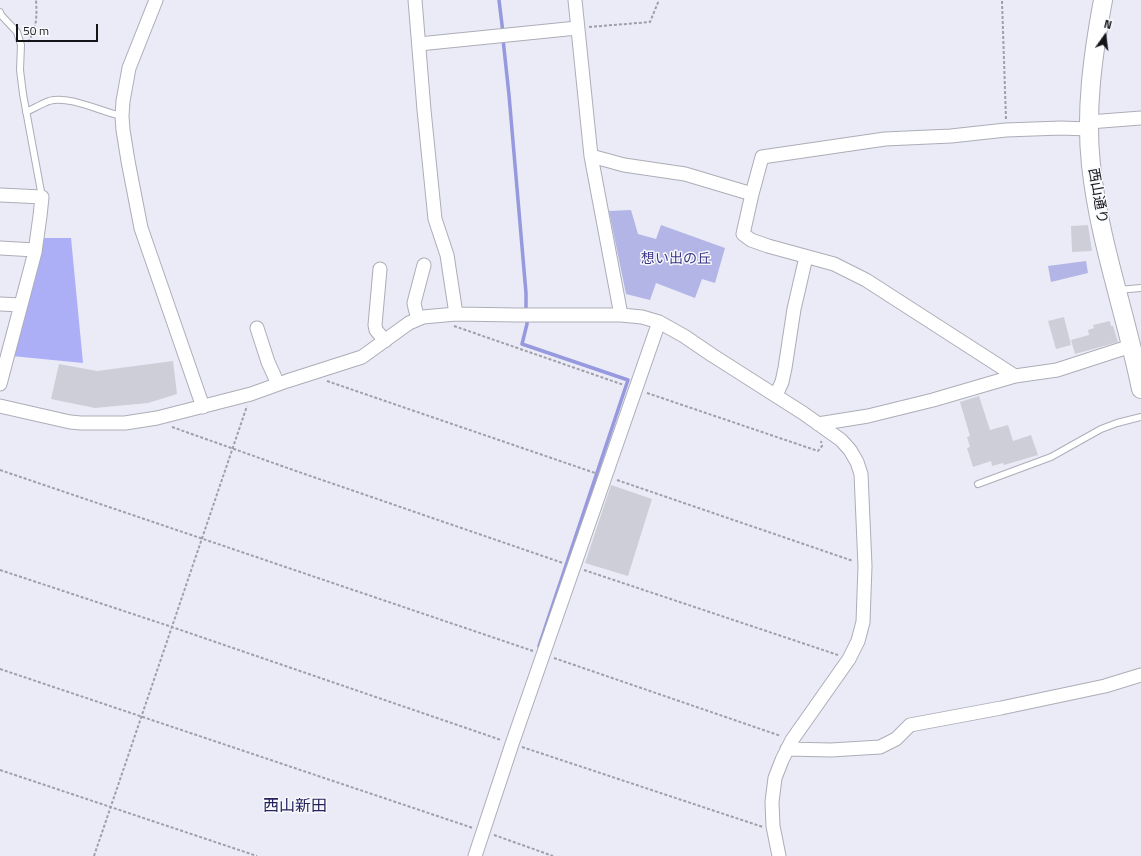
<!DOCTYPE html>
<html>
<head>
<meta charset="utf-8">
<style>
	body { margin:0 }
	#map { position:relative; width:1141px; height:856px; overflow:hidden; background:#eaebf6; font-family:"Titillium Web",sans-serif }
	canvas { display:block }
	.north { position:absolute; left:1085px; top:16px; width:40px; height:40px; -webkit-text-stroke:3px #f8f9fd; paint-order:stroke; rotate:14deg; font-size:11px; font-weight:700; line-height:16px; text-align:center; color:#151519 }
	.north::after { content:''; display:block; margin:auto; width:14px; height:18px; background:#151519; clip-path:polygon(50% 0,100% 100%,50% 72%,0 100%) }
	.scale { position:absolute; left:16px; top:24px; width:82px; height:18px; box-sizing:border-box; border:2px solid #151519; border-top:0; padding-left:5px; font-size:12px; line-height:14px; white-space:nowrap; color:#151519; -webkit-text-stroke:3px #f8f9fd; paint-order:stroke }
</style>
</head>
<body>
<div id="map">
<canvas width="1141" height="856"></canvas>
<div class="north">N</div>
<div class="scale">50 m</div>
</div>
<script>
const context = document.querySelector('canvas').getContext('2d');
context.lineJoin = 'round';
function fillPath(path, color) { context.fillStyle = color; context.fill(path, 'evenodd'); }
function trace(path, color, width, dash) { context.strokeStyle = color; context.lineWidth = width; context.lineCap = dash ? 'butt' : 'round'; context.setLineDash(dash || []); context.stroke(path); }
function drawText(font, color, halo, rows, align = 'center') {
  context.font = font + ' "Titillium Web","Noto Sans JP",sans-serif'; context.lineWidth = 3; context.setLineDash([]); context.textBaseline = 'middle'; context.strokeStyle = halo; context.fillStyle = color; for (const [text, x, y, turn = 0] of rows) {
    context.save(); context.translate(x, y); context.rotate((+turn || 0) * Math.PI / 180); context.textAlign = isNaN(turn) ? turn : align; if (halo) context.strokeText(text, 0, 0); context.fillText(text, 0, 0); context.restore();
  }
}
fillPath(new Path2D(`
	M631,210L638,234L656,239L661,225L725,248L715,283L702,279L695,298L656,283L650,300L626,294L609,211Z
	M1086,261L1088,273L1051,282L1048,266Z`), '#b2b5e6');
fillPath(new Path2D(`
	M42,238H71L83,363L12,356Z`), '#acaff6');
trace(new Path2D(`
	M499,0L503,33
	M503,39L509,95L526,293V312
	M527,318V324L522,344L628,380L539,646`), '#9699de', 3.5);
fillPath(new Path2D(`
	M1088,225L1092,251L1072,252L1071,226Z
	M1064,317L1071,345L1056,349L1048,321Z
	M1110,321L1111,326H1113L1118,342L1075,354L1071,340L1089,335L1088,330L1094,328L1093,325Z
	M173,361L177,394L148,403L95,408L51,399L59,364L97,371Z
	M979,396L990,430L1008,425L1013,441L1031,435L1038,455L1004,465L1003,463L992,466L991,461L973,467L967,448L970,447L967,437L970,436L960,402Z
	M611,485L652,499L628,576L585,563Z`), '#cdced8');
const lane = new Path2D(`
	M0,12L1,15L17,32L21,45L20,70L23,94L42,197
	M26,112C33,109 41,104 49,101C70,95 101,112 122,116
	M1118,290L1141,288
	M978,484L1051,457L1101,429L1117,423L1141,417`);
const street = new Path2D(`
	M156,0L129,68L123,101L122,116L123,130L128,161L141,228L203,407
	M415,0L424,110L435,219L447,255L456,314
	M575,0L591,156L621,315
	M419,44L577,28
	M1089,122L1141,118
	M591,156L624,165L685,174L752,194
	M0,195L42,197L40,216L35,252L0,384
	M0,248L35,250
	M380,269L375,325L376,330L385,341
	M0,304L21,305
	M418,319L415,308L414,303L424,265
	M257,328L268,362L278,384
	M1015,376L866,280L834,264L768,246L751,240L743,234L752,194L762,157L885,139L951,136L1006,130L1061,128L1089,129
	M776,395L782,382L785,368L794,309L806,257
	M0,406L70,422L81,423H125L157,418L251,394L287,381L362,357L409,323L423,317L456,314L517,315H621L642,317L659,322L684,336L712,355L803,413L841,440L850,450L857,462L861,474L865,566L863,622L858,641L849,659L792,740L782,760L775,778L772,802L773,826L779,856
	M818,424L868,416L933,400L1015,376L1057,370L1131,346
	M787,749L831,750L880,747L896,739L910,725L1001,708L1105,686L1141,675
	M475,856L512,744L659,322`);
const secondary = new Path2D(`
	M1103,0C1093,54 1085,110 1091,165C1099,241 1126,314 1141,389`);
trace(lane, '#acadb7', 8);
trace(street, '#acadb7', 15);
trace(secondary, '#acadb7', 20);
trace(new Path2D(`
	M1002,1L1006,119
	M589,27L650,22L659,0
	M28,42C37,28 37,16 36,0
	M454,326L624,385
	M327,381L595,473
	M647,393L818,451L822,446L821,441
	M172,427L296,471L563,563
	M0,470L533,651
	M617,480L853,561
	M0,570L172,627L501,740
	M584,570L838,655
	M554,658L781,736
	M0,669L473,828
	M522,747L763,827
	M0,770L257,856
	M494,835L553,856
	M94,856L247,406`), '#9e9fa8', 2, [3, 2]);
trace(lane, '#fff', 6);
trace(street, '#fff', 13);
trace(secondary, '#fff', 18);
drawText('14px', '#151519', '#f8f9fd', [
	["西山通り",1097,196,80]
]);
drawText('14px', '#3a3485', '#f8f9fd', [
	["想い出の丘",676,260]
]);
drawText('16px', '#26225c', '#f8f9fd', [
	["西山新田",295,807]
]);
</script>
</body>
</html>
